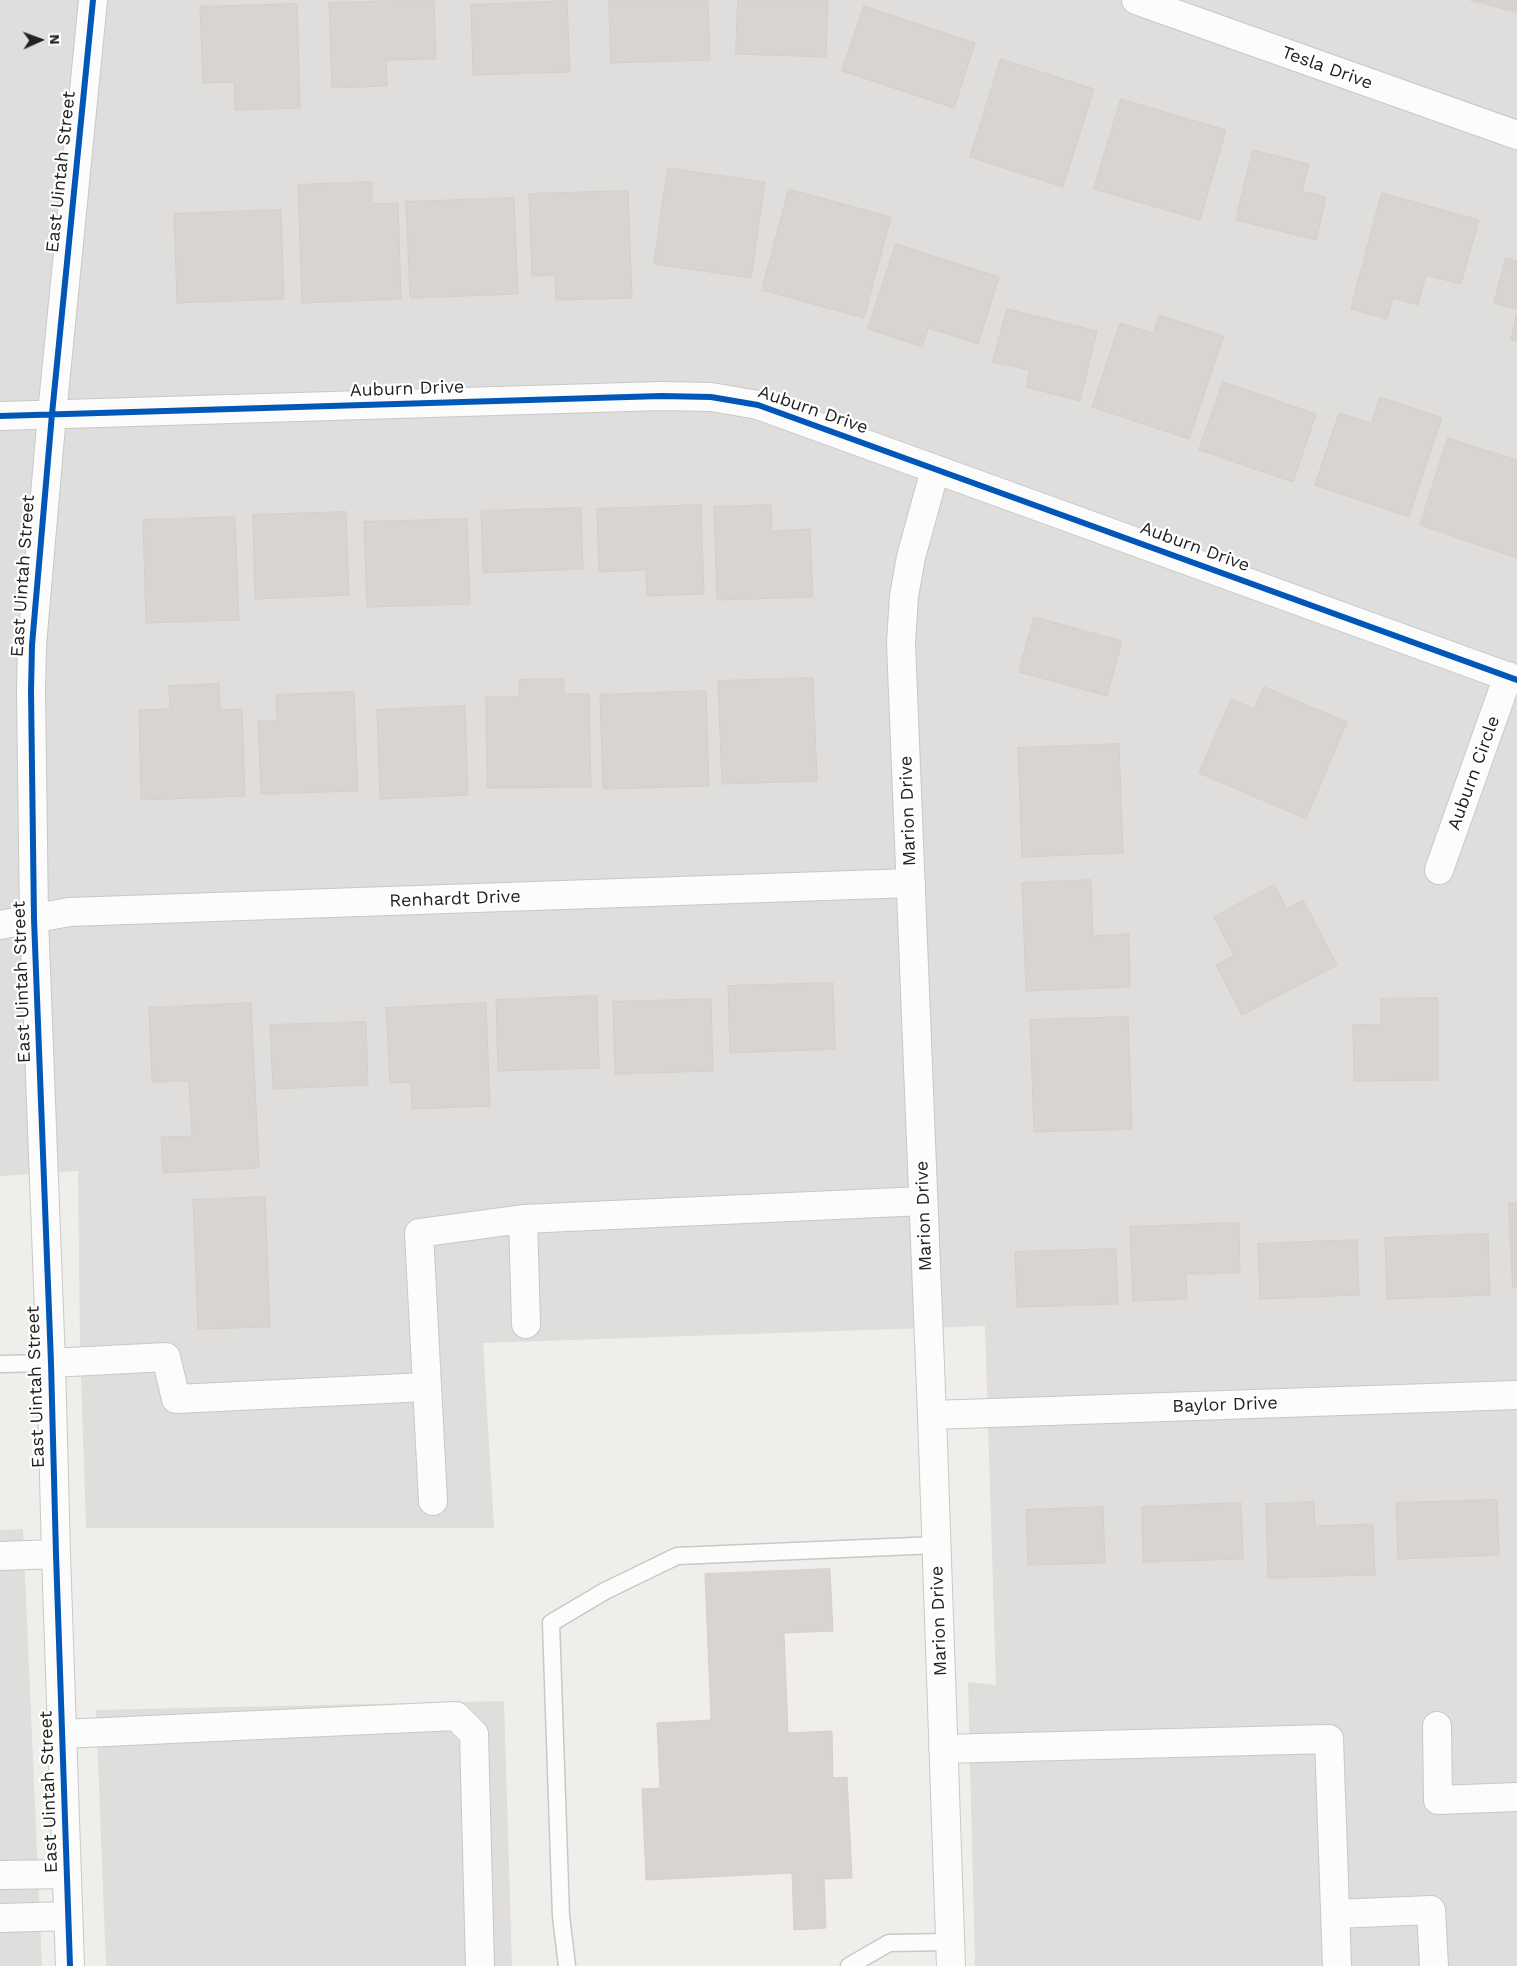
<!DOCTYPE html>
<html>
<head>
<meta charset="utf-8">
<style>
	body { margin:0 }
	#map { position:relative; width:1517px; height:1966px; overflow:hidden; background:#f0eeeb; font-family:"Work Sans",sans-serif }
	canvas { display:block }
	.north { position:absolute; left:15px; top:15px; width:50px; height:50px; -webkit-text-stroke:4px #fff; paint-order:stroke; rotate:88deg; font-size:14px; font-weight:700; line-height:20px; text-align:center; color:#222 }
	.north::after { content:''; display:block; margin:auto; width:18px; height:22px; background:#222; clip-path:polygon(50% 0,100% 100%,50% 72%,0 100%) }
</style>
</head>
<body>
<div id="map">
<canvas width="1517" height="1966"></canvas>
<div class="north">N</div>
</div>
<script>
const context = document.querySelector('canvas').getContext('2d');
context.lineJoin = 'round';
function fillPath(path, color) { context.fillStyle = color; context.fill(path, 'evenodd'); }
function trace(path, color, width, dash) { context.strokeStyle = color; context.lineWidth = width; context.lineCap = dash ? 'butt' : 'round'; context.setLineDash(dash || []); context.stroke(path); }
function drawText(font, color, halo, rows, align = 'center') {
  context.font = font + ' "Work Sans",sans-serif'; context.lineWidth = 4.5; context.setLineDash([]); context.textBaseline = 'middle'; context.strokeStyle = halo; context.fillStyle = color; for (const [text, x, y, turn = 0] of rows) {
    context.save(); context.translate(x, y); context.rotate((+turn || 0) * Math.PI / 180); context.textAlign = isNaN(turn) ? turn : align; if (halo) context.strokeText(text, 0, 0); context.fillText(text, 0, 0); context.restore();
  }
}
fillPath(new Path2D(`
	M0,0H1517V1966H975L968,1682L996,1685L985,1326L483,1343L494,1528H86L80,1345L78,1171L0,1176Z
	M23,1529L42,1966H0V1530Z
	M504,1701L512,1966H106L96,1710Z`), '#dfdedc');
const building = new Path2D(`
	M434,0L436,59L386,60L387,86L332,88L329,3Z
	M609,0H708L710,60L611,63Z
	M738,0H828L826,57L736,54Z
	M1470,0H1517V12Z
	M567,1L570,72L473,75L471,5Z
	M297,4L300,108L235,110L234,82L203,83L200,7Z
	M864,6L975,43L954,108L842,71Z
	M1001,59L1094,89L1063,187L970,157Z
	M1121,99L1226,130L1200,220L1094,189Z
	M1253,150L1309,164L1302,191L1326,197L1316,240L1236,220Z
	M668,168L765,182L751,278L654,264Z
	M372,182V204L398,203L401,299L302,303L298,185Z
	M789,189L891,217L864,318L762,290Z
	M628,191L632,298L556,300L555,275L532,276L529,194Z
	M1382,193L1479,220L1461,284L1426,275L1418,305L1393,298L1387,319L1351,309Z
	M514,198L518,294L410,298L406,202Z
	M281,210L284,299L177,303L174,214Z
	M896,244L999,277L978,344L928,328L922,347L868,329Z
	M1506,258L1517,261V309L1494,303Z
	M1007,309L1097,331L1080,401L1026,387L1030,370L993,362Z
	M1517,313V341L1511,340Z
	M1159,315L1224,336L1189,439L1092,407L1120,323L1153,333Z
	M1223,382L1316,414L1293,482L1199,450Z
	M1380,397L1442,418L1409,517L1315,485L1339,413L1371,423Z
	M1448,438L1517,460V558L1420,525Z
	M701,505L704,594L647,596L646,570L599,572L597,509Z
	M771,505L772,531L810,529L813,597L717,600L714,507Z
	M581,508L583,569L483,573L481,511Z
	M346,512L349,595L255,599L253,515Z
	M235,517L239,620L146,623L143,520Z
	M467,519L470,604L367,607L364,522Z
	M1034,617L1122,641L1107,696L1019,672Z
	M813,678L817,781L722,784L718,681Z
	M564,679V694H589L591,787L487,788L486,697H519V680Z
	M219,684L220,710L242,709L245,796L141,800L139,710L170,709L169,686Z
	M1264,687L1347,722L1306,819L1199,773L1231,699L1254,709Z
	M706,691L709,786L603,789L600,695Z
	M354,692L358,791L261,794L258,721H277L276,695Z
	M465,706L468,795L380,799L377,710Z
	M1119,744L1123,853L1022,857L1018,748Z
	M1091,880L1093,936L1129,934L1130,987L1026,991L1022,883Z
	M1274,885L1287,909L1303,900L1337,965L1242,1015L1216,965L1234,955L1214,917Z
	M833,983L835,1049L730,1053L728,986Z
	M597,996L599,1068L498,1071L496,1000Z
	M1438,998V1080L1354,1081L1353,1025L1381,1024V999Z
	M711,999L713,1071L615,1074L613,1002Z
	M251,1003L259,1168L163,1173L161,1137L192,1136L189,1081L152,1082L149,1008Z
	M486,1003L490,1106L412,1109L411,1082L390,1083L386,1008Z
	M1128,1017L1132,1129L1034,1132L1030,1020Z
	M366,1022L368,1085L273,1089L270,1025Z
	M265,1197L270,1327L198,1329L193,1200Z
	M1509,1203H1517V1287H1513Z
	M1239,1223L1240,1273L1186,1274L1187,1299L1133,1301L1130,1227Z
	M1488,1234L1490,1295L1387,1299L1385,1238Z
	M1357,1240L1359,1295L1260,1299L1258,1244Z
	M1116,1249L1118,1304L1017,1307L1015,1252Z
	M1497,1500L1499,1555L1398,1559L1396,1503Z
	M1314,1502L1315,1526L1373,1524L1375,1575L1268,1578L1266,1504Z
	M1241,1503L1243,1559L1143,1562L1142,1507Z
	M1103,1507L1105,1563L1028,1565L1026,1510Z
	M830,1569L833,1631L784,1633L788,1733L832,1731L833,1778L847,1777L852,1878L824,1879L826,1928L794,1930L792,1873L646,1880L642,1789L660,1788L657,1723L711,1720L705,1574Z`);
fillPath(building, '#d7d4d2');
trace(building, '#d3d0cc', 1);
const service = new Path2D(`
	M0,1364L51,1363
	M567,1966L561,1916L551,1623L605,1591L677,1556L937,1545
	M849,1966L889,1943L950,1942`);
const minor = new Path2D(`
	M1136,0L1517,135
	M0,416L661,396L711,397L758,405L1517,680
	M935,470L911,557L904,596L901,643L932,1415L951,1966
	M1439,870L1508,676
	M0,925L69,912L911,883
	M526,1324L523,1219L923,1201
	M51,1363L166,1357L176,1399L427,1387
	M932,1415L1517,1395
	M433,1501L419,1233L523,1219
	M0,1556L56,1554
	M1437,1726L1438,1800L1517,1797
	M62,1734L456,1716L474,1734L480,1966
	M943,1749L1329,1739L1337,1966
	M0,1875L67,1874
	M1336,1914L1431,1910L1434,1966
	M0,1918L68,1916
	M70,1966L56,1554L51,1363L34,919L31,691L32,645L52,414L93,0`);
trace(service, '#c9c8c7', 19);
trace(minor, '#c9c8c7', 30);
trace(service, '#fdfcfc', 16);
trace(minor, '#fdfcfc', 28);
trace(new Path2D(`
	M0,416L661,396L711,397L758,405L1517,680
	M70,1966L56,1554L51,1363L34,919L31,691L32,645L52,414L93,0`), '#0057b8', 6);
drawText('18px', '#222', '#fff', [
	["Tesla Drive",1327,68,20],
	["East Uintah Street",61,172,-84],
	["Auburn Drive",407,389,-2],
	["Auburn Drive",813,410,19],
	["Auburn Drive",1195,547,20],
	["East Uintah Street",23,576,-86],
	["Auburn Circle",1474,773,-70],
	["Marion Drive",908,811,-92],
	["Renhardt Drive",455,899,-2],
	["East Uintah Street",22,982,-92],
	["Marion Drive",924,1216,-92],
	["East Uintah Street",36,1387,-92],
	["Baylor Drive",1225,1405,-2],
	["Marion Drive",939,1621,-92],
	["East Uintah Street",49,1792,-92]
]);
</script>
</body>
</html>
